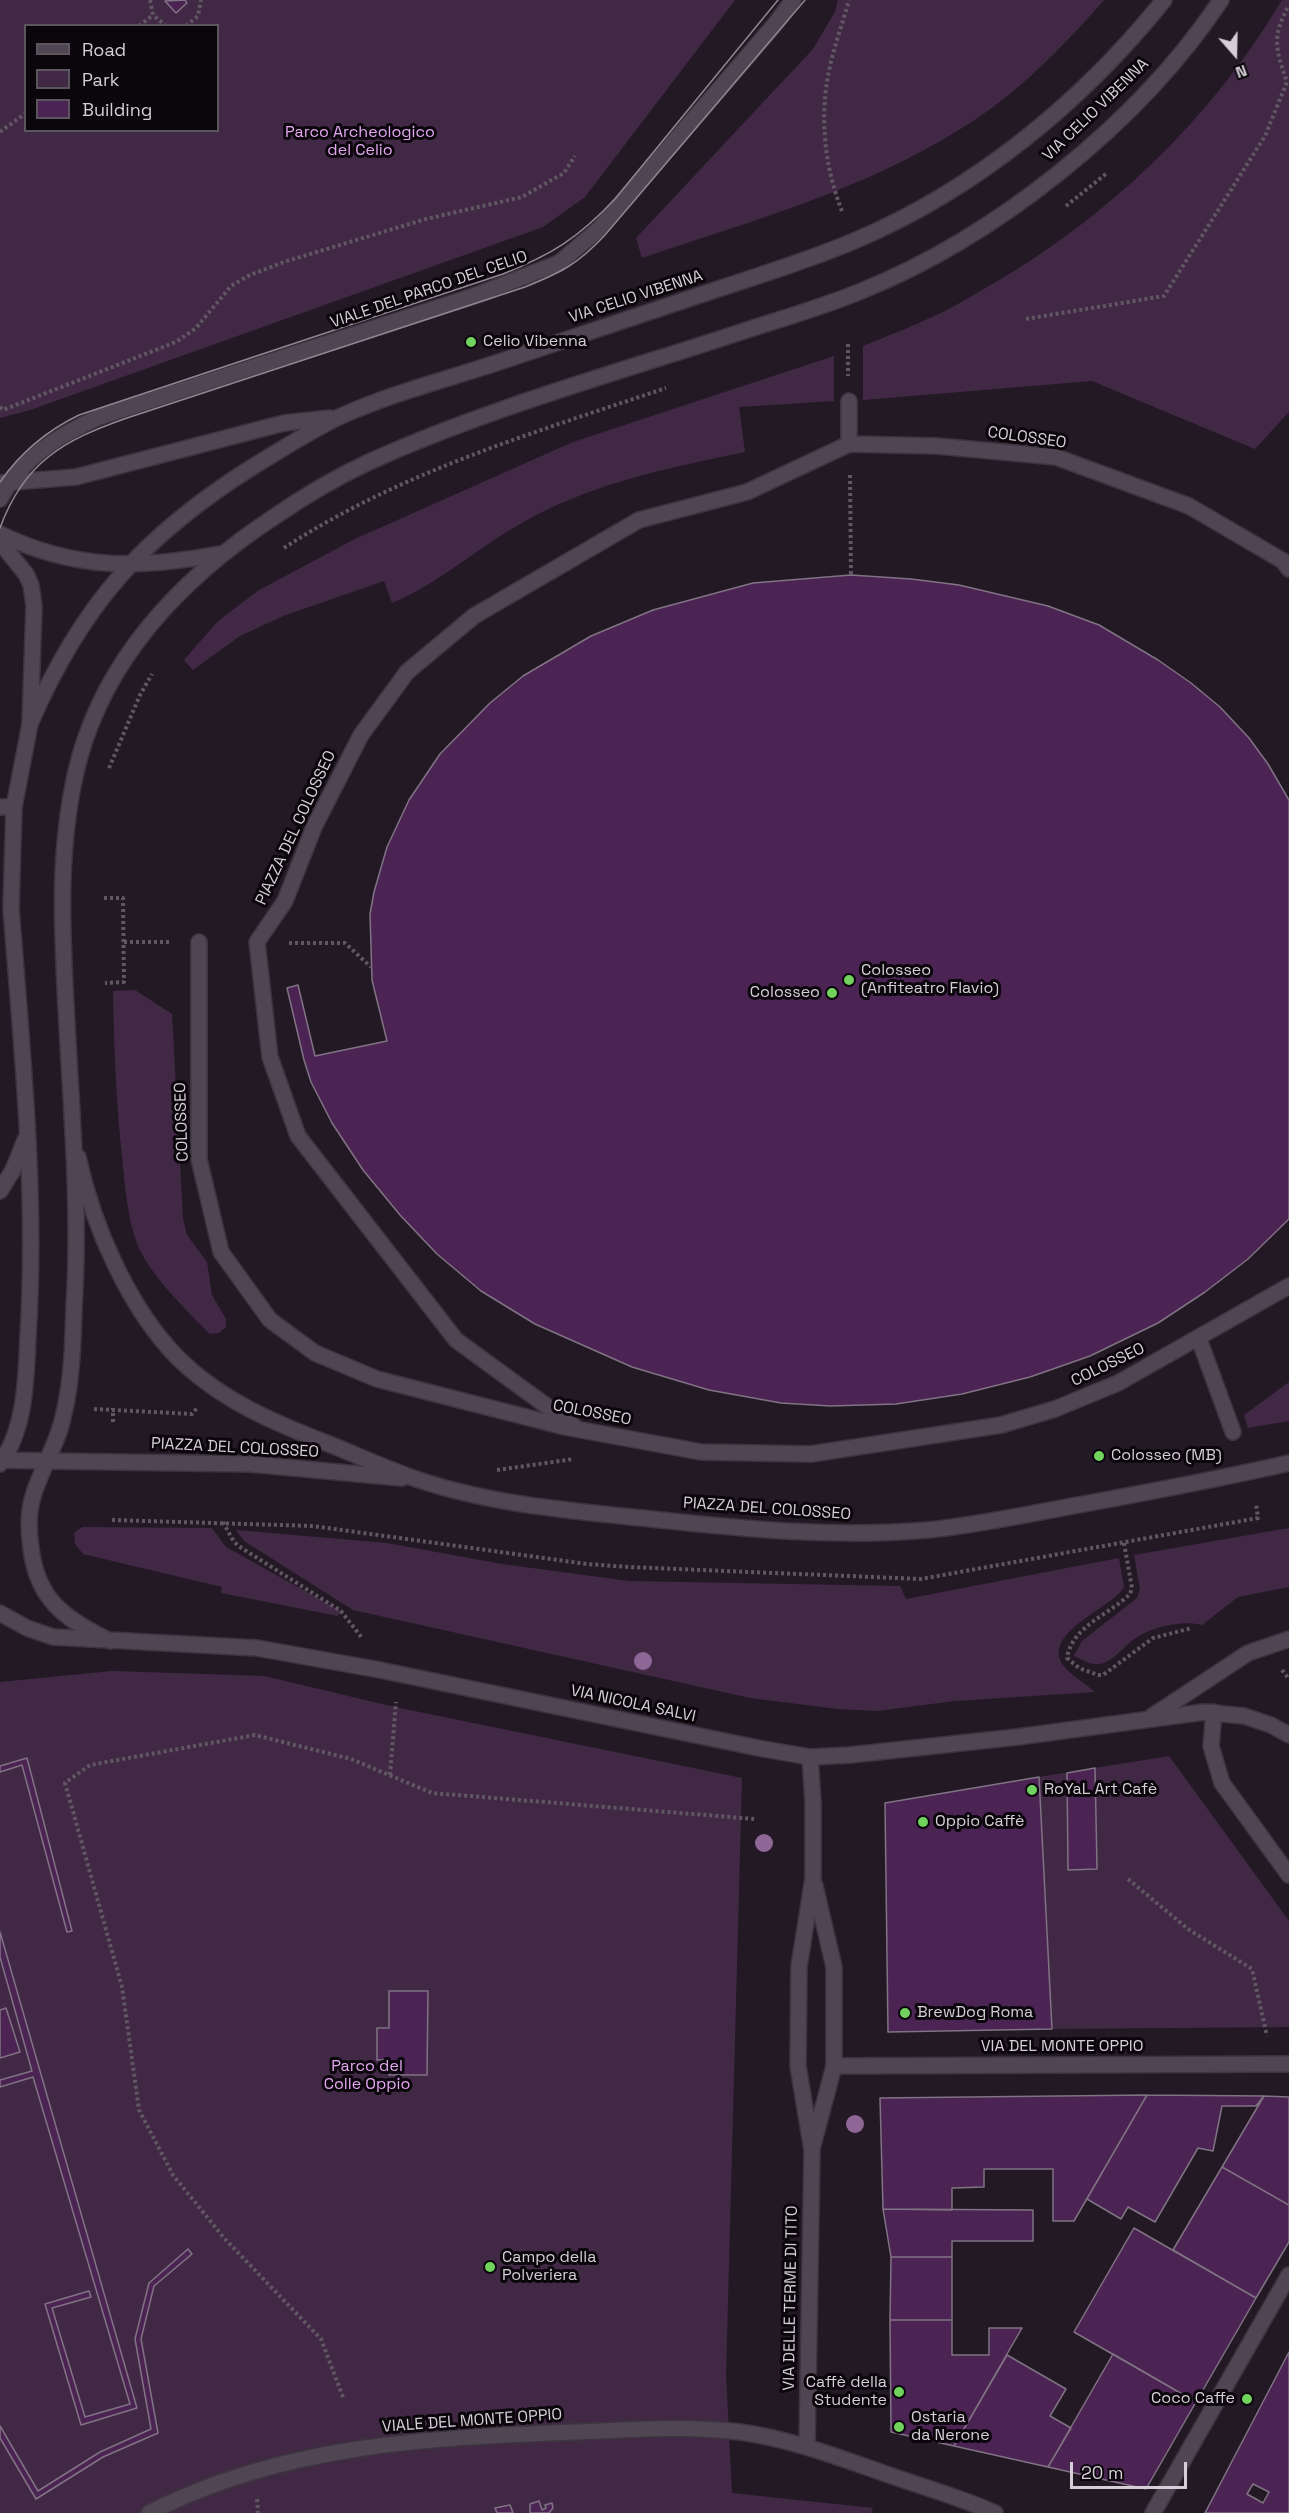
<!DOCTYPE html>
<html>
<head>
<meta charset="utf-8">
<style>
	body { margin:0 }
	#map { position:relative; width:1289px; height:2513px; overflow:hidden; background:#231925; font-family:"Space Grotesk",sans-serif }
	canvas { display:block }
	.legend { position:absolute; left:24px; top:24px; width:195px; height:108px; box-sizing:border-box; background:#0a060b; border:2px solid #5b565d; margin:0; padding:8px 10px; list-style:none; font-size:18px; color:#d5ced7 }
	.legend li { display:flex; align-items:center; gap:12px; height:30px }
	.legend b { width:30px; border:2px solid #5b565d }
	.north { position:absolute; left:1205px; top:24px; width:60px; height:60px; -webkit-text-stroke:4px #0a060b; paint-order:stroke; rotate:160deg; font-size:16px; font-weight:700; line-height:24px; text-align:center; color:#d5ced7 }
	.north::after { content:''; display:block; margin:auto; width:21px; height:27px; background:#d5ced7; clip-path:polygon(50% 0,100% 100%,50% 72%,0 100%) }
	.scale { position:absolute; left:1070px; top:2462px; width:117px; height:27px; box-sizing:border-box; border:3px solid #d5ced7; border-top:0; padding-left:8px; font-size:18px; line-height:21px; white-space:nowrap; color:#d5ced7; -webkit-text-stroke:4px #0a060b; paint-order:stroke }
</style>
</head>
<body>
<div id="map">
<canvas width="1289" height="2513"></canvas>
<ul class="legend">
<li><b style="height:8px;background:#504553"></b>Road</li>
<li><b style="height:16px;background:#412946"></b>Park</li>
<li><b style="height:16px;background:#4b2454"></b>Building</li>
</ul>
<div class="north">N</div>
<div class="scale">20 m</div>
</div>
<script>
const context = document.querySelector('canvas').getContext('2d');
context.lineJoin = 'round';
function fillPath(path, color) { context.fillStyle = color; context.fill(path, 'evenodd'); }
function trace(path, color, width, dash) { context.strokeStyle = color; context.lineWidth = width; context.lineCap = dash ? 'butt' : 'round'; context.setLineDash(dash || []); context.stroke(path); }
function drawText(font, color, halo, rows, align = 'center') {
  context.font = font + ' "Space Grotesk",sans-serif'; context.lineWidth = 6; context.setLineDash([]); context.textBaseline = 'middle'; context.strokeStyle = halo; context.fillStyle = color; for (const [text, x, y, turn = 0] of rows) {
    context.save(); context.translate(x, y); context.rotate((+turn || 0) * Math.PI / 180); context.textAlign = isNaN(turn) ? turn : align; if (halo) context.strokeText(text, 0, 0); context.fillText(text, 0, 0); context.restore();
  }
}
fillPath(new Path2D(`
	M0,0H735L585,197L543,227L30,410L0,418ZM26,26H218V130H26Z
	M838,0H1104C1063,47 1016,95 962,128C864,190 751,221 642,258L636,238L813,49L835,12Z
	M1282,0H1289V412L1255,449L1092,381L863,400V346C887,336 911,327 934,316C951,309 966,299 982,290C1105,221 1210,121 1282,0Z
	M834,356V401L739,407L745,452C667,468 589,484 520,524C476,549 438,584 392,603L384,581L283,616L240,636L193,670L184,660L218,621L259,590L355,539L573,442Z
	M135,990L172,1014L183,1219L187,1235L207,1262L212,1295L226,1319V1327L219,1333L210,1334C187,1311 151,1276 138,1246C127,1218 125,1185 122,1156C116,1101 114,1046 113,991Z
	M1289,1382V1421L1248,1428L1244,1415Z
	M82,1527L212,1528L226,1547L341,1611L338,1616L221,1593L222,1587L83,1554L75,1544L74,1533Z
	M1289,1528V1587L1238,1597L1202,1625C1181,1620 1152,1627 1134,1639C1123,1647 1114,1661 1100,1664C1093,1666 1081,1659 1074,1656L1082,1641L1137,1598L1140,1589L1134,1555Z
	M236,1530L387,1543L502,1564L629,1581L900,1586L906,1599L1119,1558L1124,1587C1112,1608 1041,1633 1063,1665C1070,1675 1086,1684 1095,1692L955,1701L877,1711L838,1709L750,1698L353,1610L244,1541Z
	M112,1671L264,1676L395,1707L742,1778L726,2375L732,2493L873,2508L871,2513H0V1682Z
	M1169,1756L1289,1921V2027L1052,2029L1039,1777Z`), '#412946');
const building = new Path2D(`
	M185,0L187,3L176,13L165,1Z
	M851,575L911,579L959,585L1048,606L1099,625L1158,660L1191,683L1220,707L1249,738L1268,764L1289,800V1219L1248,1259L1205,1292L1158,1323L1090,1356L1030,1377L962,1394L896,1404L830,1406L781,1403L709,1390L632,1367L535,1324L481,1291L437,1254L400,1215L363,1170L332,1123L311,1082L304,1060L287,988L298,985L315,1056L387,1041L372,980L370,914L374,892L387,847L409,800L440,754L490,703L523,676L591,636L653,610L753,583Z
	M27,1758L72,1931L67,1932L22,1765L0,1772V1766Z
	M1095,1768L1097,1869L1068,1870L1067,1773Z
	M1039,1777L1052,2029L888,2032L885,1803Z
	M0,1932L137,2408L81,2425L45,2304L89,2291L91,2297L52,2308L85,2417L130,2404L33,2077L0,2087V2080L32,2071L0,1957Z
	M389,1991H428L427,2075H389V2060H377V2028H389Z
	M6,2008L20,2052L0,2058V2010Z
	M1147,2095L1264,2096L1256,2106H1222L1213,2151L1198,2148L1155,2222L1128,2207L1121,2219L1087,2199Z
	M1147,2095L1074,2221H1053V2169H984V2187L952,2188V2210L883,2209L880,2098Z
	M1264,2096L1289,2097V2205L1222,2167Z
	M1222,2167L1289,2205V2242L1256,2298L1173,2250Z
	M883,2209L1033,2210V2241H952V2257H891Z
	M1134,2228L1256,2298L1196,2402L1074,2332Z
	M188,2249L192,2254L154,2286L141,2339L158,2433L103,2457L36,2499L0,2438V2426L38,2491L100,2452L151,2429L135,2339L149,2283Z
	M891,2257H952V2320H890Z
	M890,2320H952V2355H989V2328H1022L954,2446L891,2432Z
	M1289,2352V2513H1205ZM1253,2484L1269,2492L1263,2503L1247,2494Z
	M1113,2354L1196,2402L1146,2489L1048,2467Z
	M1007,2355L1066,2389L1050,2416L1071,2428L1048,2467L954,2446Z
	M539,2501L542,2510L546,2508L545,2505L552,2503L553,2508L549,2513H530V2504Z
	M510,2505L513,2513H497L495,2508Z`);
fillPath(building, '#4b2454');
trace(building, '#807383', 1.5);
const lane = new Path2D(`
	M0,499C21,458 58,436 99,417L474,296L559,263L599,229L776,23L793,0
	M78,1157C93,1226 129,1309 179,1359C222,1401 275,1423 329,1444C359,1456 389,1470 419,1480C494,1505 573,1511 651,1519C744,1529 835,1538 928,1530C979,1525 1028,1514 1078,1505C1149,1492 1219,1479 1289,1463
	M47,1461L250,1464L402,1478`);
const street = new Path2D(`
	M849,401V444L937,446L1056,457L1189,506L1283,561L1289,569
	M0,807H14
	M199,942V1159L221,1252L270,1320L315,1353L377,1379L565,1427L701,1452L811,1454L1001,1425L1055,1409L1118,1383L1289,1286
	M1199,1339L1233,1432
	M574,1426L456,1340L298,1136L270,1057L257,942L285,901L314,827L361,735L407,672L474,616L639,520L747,492L849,444
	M1214,1712L1211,1746L1222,1783L1289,1875
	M1151,1717L1248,1653L1289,1639
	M834,2066L1289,2064
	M813,2145L834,2066V1967L815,1886
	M807,2447L812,2150L798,2066L799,1967L813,1878V1802L810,1757
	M149,2513C281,2445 427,2438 573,2432C627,2430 686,2425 740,2432C792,2439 843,2459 892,2476C926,2488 962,2498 995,2513
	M1153,2513L1289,2275`);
const secondary = new Path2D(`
	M0,483L76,477L284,423L330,418
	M0,534C75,570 139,569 219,554
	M0,542L26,574L31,585L34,606L30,724L14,807L11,908C22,1051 37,1193 28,1336C26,1378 26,1428 0,1464
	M30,724C81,605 145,534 254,466C282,449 310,431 339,417C387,395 440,381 490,365C563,341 636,316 709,292C757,276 807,261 854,241C975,190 1082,102 1164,0
	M0,1191L13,1170L25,1140
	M0,1460L47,1461
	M0,1613L27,1628L53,1637L257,1648L380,1670L758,1748L810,1757L850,1755L1017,1737L1204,1712L1244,1716L1271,1725L1289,1735
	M110,1641C65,1619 37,1600 31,1548C28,1527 28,1510 35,1490C44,1464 59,1440 64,1413C72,1380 73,1342 74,1308C80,1213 72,1119 67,1025C62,935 56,843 80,756C110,650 188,573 277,515C306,495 337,477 369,462C488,408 623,371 747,330C784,318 822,307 859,292C996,237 1139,123 1221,0`);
trace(lane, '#3c343e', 18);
trace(street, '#3c343e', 18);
trace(secondary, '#3c343e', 18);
trace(new Path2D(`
	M150,0L153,15L166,26
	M139,26L153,15
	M186,26L198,16L201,0
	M0,132L26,113
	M1066,206L1107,173
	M842,211C824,166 819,114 830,66C835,44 843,22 849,0
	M1026,319L1164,296L1265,136L1287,82C1276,50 1271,37 1289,5
	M848,344V376
	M0,407L3,410L176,342L196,328L231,286L250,275L287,261L426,219L522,197L564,173L575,156
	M850,475L851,575
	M284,548C400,472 536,432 666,388
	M109,768L140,695L152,674
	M104,898H123L124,982L105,983
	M124,942H171
	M289,943H345L371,967
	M94,1409L192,1414L197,1408
	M113,1422V1408
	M497,1470L574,1459
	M112,1520L313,1526L587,1564L628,1567L921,1579L1258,1518L1256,1503
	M223,1522L234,1542L240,1547L341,1611L362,1638
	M1124,1543L1132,1588L1130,1594C1109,1615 1072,1626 1067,1658L1079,1668L1098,1675H1103L1153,1638L1192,1628
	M1282,1670L1289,1679
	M390,1775L396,1702
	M1128,1879L1188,1929L1252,1969L1267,2036
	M343,2397L321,2339L224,2238L173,2175L139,2110L122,1987L65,1783L90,1765L255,1735L351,1759L432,1793L755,1819
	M257,2499L258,2513`), '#605762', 4, [3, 3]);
trace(lane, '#504553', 15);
trace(street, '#504553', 15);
trace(secondary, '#504553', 15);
trace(new Path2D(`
	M0,482C21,452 46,431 79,415L503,274C553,254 578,238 615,199L778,0
	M0,528C24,462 64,440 127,418L525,287C562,272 578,264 605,235L805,0`), '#8f8791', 1.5);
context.fillStyle = '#8e6796';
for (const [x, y] of [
	[643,1661],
	[764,1843],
	[855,2124]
]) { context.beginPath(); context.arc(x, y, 9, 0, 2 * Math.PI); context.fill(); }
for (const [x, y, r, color] of [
	[471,342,6,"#71d25e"],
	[849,980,6,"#71d25e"],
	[832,993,6,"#71d25e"],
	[1099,1456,6,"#71d25e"],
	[1032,1790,6,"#71d25e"],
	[923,1822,6,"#71d25e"],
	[905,2013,6,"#71d25e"],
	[490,2267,6,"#71d25e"],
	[899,2392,6,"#71d25e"],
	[1247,2399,6,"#71d25e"],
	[899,2427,6,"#71d25e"]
]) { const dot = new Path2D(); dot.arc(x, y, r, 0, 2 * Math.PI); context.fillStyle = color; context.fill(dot); trace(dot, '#0a060b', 2); }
drawText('16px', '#d5ced7', '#0a060b', [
	["VIA CELIO VIBENNA",1096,110,-44],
	["VIALE DEL PARCO DEL CELIO",429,290,-19],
	["VIA CELIO VIBENNA",636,297,-18],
	["COLOSSEO",1027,438,8],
	["PIAZZA DEL COLOSSEO",296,828,-65],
	["COLOSSEO",182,1122,-92],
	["COLOSSEO",1108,1365,-26],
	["COLOSSEO",592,1413,11],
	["PIAZZA DEL COLOSSEO",235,1448,3],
	["PIAZZA DEL COLOSSEO",767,1509,4],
	["VIA NICOLA SALVI",633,1704,12],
	["VIA DEL MONTE OPPIO",1062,2047],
	["VIA DELLE TERME DI TITO",791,2298,-89],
	["VIALE DEL MONTE OPPIO",472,2421,-4]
]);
drawText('16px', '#e5a7f2', '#0a060b', [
	["Parco Archeologico",360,133],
	["del Celio",360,151],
	["Parco del",367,2067],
	["Colle Oppio",367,2085]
]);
drawText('16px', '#d5ced7', '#0a060b', [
	["Celio Vibenna",483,342],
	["Colosseo",861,971],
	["(Anfiteatro Flavio)",861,989],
	["Colosseo",820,993,"right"],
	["Colosseo (MB)",1111,1456],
	["RoYaL Art Cafè",1044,1790],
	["Oppio Caffè",935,1822],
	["BrewDog Roma",917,2013],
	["Campo della",502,2258],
	["Polveriera",502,2276],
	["Caffè della",887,2383,"right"],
	["Studente",887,2401,"right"],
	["Coco Caffe",1235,2399,"right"],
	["Ostaria",911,2418],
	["da Nerone",911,2436]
], 'left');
</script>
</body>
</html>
